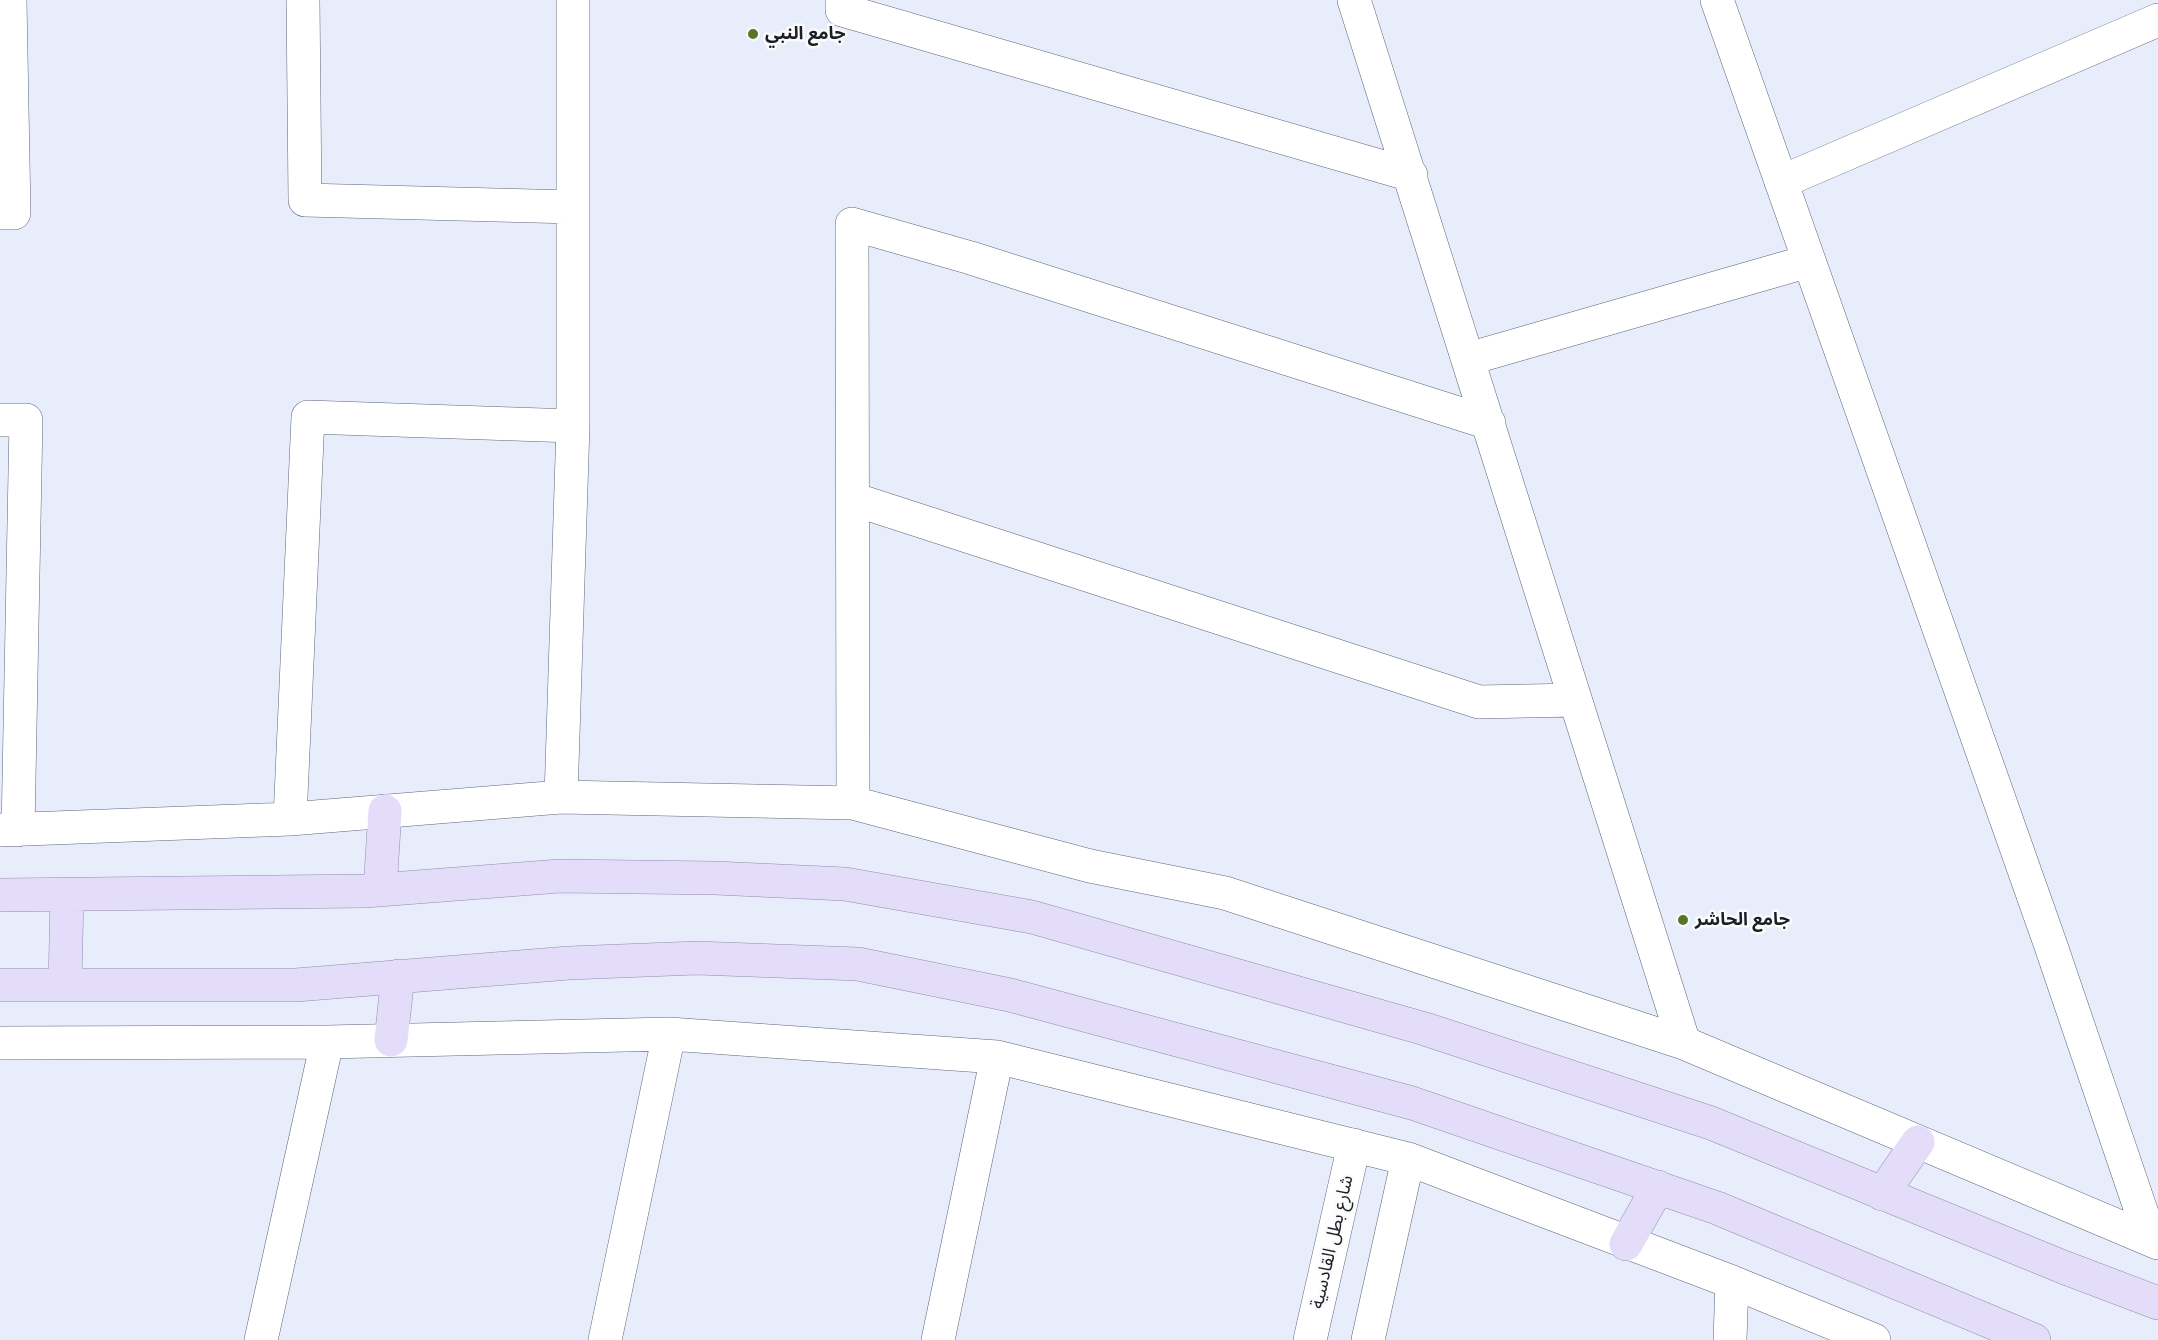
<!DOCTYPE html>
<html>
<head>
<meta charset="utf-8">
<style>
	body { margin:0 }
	canvas { display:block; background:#e8edfb }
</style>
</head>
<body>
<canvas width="2158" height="1340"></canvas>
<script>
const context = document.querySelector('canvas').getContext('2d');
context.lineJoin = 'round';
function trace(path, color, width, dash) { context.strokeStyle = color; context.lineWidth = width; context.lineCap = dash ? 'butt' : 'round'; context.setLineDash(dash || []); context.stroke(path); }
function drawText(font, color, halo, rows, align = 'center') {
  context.font = font + ' Raleway,"Noto Sans Arabic",sans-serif'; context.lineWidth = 5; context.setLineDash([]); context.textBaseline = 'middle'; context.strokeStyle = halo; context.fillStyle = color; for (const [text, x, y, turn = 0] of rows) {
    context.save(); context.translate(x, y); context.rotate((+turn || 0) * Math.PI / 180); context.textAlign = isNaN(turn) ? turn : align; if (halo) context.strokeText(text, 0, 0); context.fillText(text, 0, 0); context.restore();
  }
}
const minor = new Path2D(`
	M303,0L305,200L573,207
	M842,0V10L1411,175
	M1354,0L1684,1043
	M1717,0L2051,946L2151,1240
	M1781,182L2158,20
	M0,213H14L10,0
	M1468,359L1809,261
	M0,420H26L18,830
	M853,499L1479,702L1575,700
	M561,797L573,426V0
	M853,803L852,224L971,258L1489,423
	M290,819L308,417L573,426
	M0,830L290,819L561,797L853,803L1090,866L1225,893L1684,1043L2158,1243
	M0,1043L327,1042L669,1034L997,1057L1408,1159L1732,1282L1874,1340
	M261,1340L327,1042
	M605,1340L669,1034
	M938,1340L997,1057
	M1310,1340L1354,1145
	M1368,1340L1408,1159
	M1730,1340L1732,1282`);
const major = new Path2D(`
	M380,890L385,811
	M0,895L365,891L560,876L715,878L845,884L1032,917L1425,1029L1711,1123L2063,1267L2158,1303
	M0,985H296L569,963L697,958L858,964L1010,995L1412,1103L1717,1208L2034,1340
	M65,985L67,895
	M391,1040L398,976
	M1882,1194L1918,1142
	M1626,1244L1658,1187`);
trace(minor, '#5f6679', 34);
trace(major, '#928bac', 34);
trace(minor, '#fff', 33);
trace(major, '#e4ddf9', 33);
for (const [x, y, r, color] of [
	[753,34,6,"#577429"],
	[1683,920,6,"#577429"]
]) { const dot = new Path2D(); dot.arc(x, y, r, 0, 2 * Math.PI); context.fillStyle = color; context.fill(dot); trace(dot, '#fbfbfb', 2); }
drawText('bold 18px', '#1a1e25', '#fbfbfb', [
	["جامع النبي",765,34],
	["جامع الحاشر",1695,920]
], 'left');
drawText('18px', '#1a1e25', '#fbfbfb', [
	["شارع بطل القادسية",1332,1242,-77]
]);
</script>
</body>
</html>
